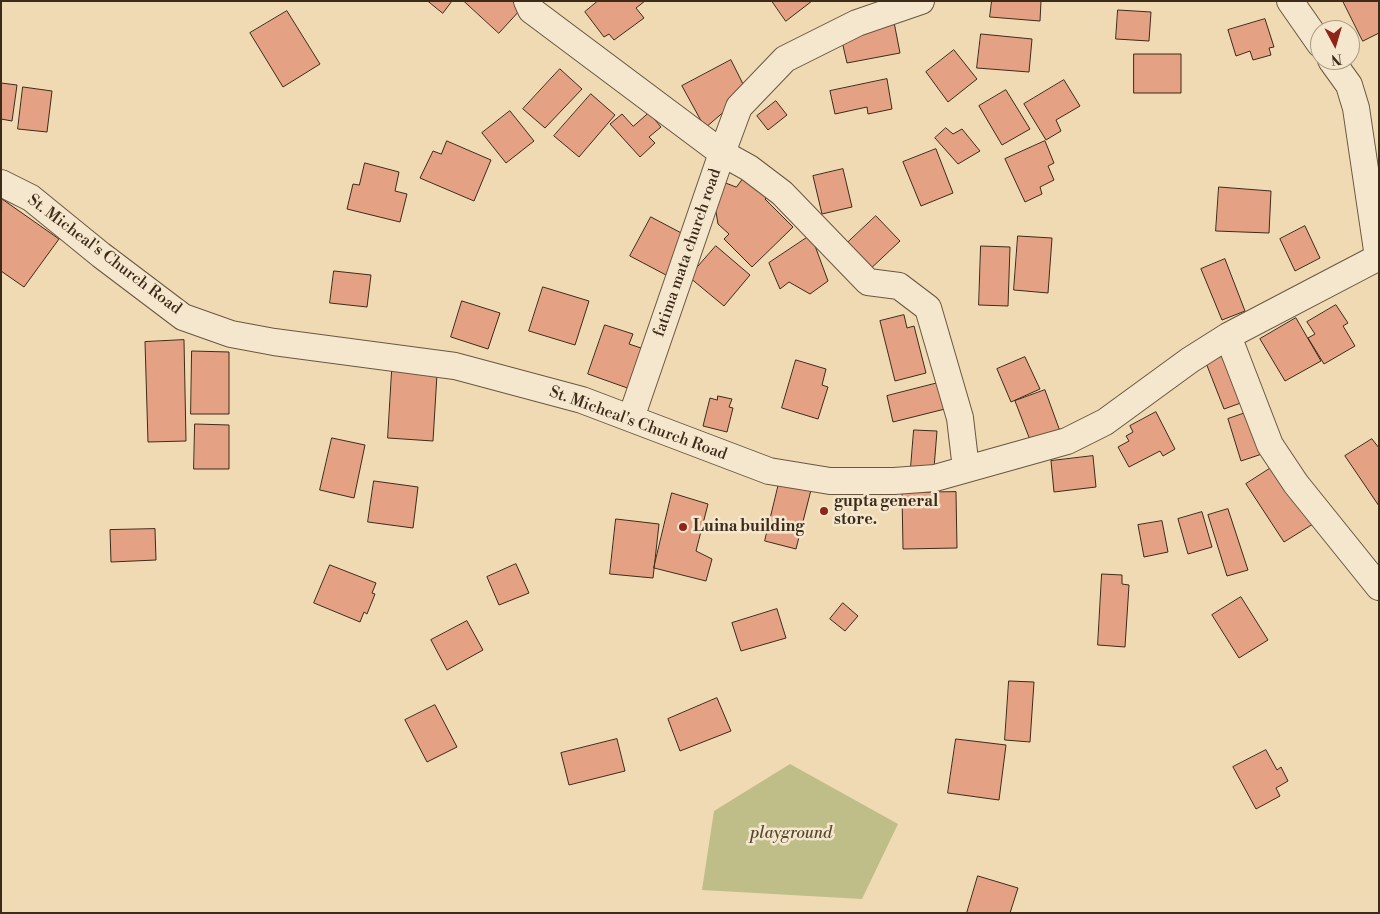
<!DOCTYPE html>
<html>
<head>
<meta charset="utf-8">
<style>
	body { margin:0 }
	#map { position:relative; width:1380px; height:914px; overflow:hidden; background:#efdab3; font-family:"Libre Bodoni",serif }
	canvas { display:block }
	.frame { position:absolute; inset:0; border:2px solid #3d2b1a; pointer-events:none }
	.north { position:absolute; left:1310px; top:20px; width:50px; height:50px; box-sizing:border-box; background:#f5e7ce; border:1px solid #ab9c86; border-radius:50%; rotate:174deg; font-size:14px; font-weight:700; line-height:20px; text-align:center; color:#3d2b1a }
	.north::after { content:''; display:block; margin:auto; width:18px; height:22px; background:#8f2418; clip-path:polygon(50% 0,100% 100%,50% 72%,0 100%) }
</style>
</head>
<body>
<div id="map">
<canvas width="1380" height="914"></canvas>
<div class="frame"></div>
<div class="north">N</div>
</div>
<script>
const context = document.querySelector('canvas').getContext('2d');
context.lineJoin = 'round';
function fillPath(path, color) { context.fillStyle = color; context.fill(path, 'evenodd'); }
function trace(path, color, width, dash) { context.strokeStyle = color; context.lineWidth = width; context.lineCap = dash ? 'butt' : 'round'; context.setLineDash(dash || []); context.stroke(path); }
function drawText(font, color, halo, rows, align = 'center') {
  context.font = font + ' "Libre Bodoni",serif'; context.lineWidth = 5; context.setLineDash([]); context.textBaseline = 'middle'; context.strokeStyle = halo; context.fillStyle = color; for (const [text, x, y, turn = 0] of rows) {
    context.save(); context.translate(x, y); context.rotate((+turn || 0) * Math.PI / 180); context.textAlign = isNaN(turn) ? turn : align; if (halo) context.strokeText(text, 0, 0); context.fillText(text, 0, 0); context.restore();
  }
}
fillPath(new Path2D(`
	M790,764L898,824L862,899L702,890L714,811Z`), '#bfbe88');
const building = new Path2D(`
	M428,1H452L443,13Z
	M464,1H512L521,9L499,33Z
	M598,1H645L636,8L644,18L614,40L609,34L604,37L585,12Z
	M772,1H812L786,21Z
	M992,1H1041L1040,21L990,17Z
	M1343,1H1379V33L1363,41Z
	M1118,10L1151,12L1149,41L1116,39Z
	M287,11L320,64L283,87L250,33Z
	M893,17L900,53L847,63L841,37Z
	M1265,19L1274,47L1269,48L1271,55L1253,60L1250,51L1236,56L1228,30Z
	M981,34L1032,39L1029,72L977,68Z
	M954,50L977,79L948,102L926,72Z
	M1134,54H1181V93H1134Z
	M731,60L747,92L705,128L682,86Z
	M560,69L582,89L545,128L523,109Z
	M887,79L892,109L868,114L867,107L835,114L830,91Z
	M1064,80L1080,106L1056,120L1061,131L1046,140L1024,104Z
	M1,83L17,85L12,121L1,119Z
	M23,87L52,91L47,132L18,129Z
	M1006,90L1030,129L1002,145L979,106Z
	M591,94L615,115L579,157L554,136Z
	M776,101L787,115L768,130L757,116Z
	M510,111L534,141L506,163L482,133Z
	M649,113L661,127L649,137L655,143L640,157L610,124L622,114L633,126Z
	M946,128L953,134L962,129L980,151L958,164L935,138Z
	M447,141L491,160L474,201L420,178L433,151L441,154Z
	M1045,141L1054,163L1048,166L1054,180L1040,187L1042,194L1025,202L1005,159Z
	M936,149L953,193L921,206L903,162Z
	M365,163L399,172L395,191L407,194L400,222L347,209L353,184L359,185Z
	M843,169L852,207L822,214L813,176Z
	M749,171L771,193L765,199L793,227L752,267L724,239L729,234L718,224L713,194L723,182L736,187Z
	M1219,187L1271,191L1269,233L1216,231Z
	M2,199L59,239L24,287L1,271Z
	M876,216L900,241L866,273L842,248Z
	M651,217L687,236L666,275L630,256Z
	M1305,226L1320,258L1295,271L1280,239Z
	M811,235L828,281L810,294L789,282L780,289L769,263Z
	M1018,236L1052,238L1048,293L1014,290Z
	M716,246L750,275L724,306L689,277Z
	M981,246L1010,247L1008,306L979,305Z
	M1225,259L1245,311L1222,320L1201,269Z
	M334,271L371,275L367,307L330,303Z
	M543,287L589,301L575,345L529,331Z
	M462,301L500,313L488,349L451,337Z
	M1336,305L1348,323L1343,326L1355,346L1324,364L1308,338L1315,334L1307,322Z
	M904,315L907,328L914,326L926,373L895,381L880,321Z
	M1296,318L1321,361L1285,381L1260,339Z
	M605,325L633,334L629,344L647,350L633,390L588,374Z
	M184,340L186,441L148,442L145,342Z
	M192,351L229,352V414H191Z
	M1233,352L1252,399L1224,409L1206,363Z
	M1025,357L1040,389L1011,402L997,369Z
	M796,360L826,369L822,385L828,387L818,419L782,408Z
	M392,371L437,374L433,441L388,438Z
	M938,383L945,409L893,422L887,396Z
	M1045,390L1061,434L1032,445L1015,401Z
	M718,396L732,399L729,407L733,408L727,432L703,426L710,398L717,400Z
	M1254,410L1268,452L1241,461L1228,419Z
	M1156,412L1175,449L1163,456L1160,451L1129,467L1118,447L1129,441L1126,436L1133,432L1130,426Z
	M195,424L229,425V469H194Z
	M914,430L937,431L934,468L911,467Z
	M332,438L365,445L354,498L320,490Z
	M1372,439L1379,448V506L1345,456Z
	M1093,456L1096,487L1054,492L1051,461Z
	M1274,466L1313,524L1284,542L1246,484Z
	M780,479L812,486L796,549L765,541Z
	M374,481L418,487L413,528L368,522Z
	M956,492L957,548L903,549L902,493Z
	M672,493L708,504L696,551L712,559L706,581L654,568Z
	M1228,509L1248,570L1227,576L1208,515Z
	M1202,512L1212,547L1188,554L1178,519Z
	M616,519L659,524L653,578L610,574Z
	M1162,521L1168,552L1144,557L1138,525Z
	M155,529L156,560L111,562L110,530Z
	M516,564L529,593L499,605L487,577Z
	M330,565L376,583L372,593L375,594L367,614L364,612L360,622L314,603Z
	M1102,574L1122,575V584L1129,585L1125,647L1098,645Z
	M1241,597L1268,640L1239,658L1212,615Z
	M843,603L858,616L845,631L830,619Z
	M777,609L786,638L741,651L732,623Z
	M467,621L483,650L447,670L431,640Z
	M1009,681L1034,682L1030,742L1005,740Z
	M717,698L731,731L680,751L668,719Z
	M435,705L457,747L427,762L405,720Z
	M617,739L625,771L569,785L561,753Z
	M956,739L1006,745L999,800L948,793Z
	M1266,750L1277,770L1281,767L1288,781L1276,788L1280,796L1256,809L1233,767Z
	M978,876L1018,888L1010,913H967Z`);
fillPath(building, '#e4a184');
trace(building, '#3d2b1a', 1);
const minor = new Path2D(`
	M527,1L531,10L722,153L631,418
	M921,1L857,23L785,59L739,107L722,153L749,168L782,193L868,282L899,286L928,308L960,418L966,469
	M1290,1L1320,44
	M1331,60L1349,85L1356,108L1378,257
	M1,183L31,198L101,255L183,317L231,334L274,342L455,366L582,400L769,471L830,481H894L935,478L1067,441L1105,422L1190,360L1228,336L1379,257
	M1228,336L1270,445L1296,484L1379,587`);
trace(minor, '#6a5740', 28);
trace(minor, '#f5e7ce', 26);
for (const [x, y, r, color] of [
	[824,511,5,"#8f2418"],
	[683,527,5,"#8f2418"]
]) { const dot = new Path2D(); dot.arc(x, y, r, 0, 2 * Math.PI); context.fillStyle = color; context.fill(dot); trace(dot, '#f5e7ce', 2); }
drawText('16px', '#3d2b1a', '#f5e7ce', [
	["fatima mata church road",688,253,-71],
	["St. Micheal's Church Road",104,255,37],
	["St. Micheal's Church Road",638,424,20]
]);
drawText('bold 16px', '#3d2b1a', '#f5e7ce', [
	["gupta general",834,502],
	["store.",834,520],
	["Luina building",693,527]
], 'left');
drawText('italic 16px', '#574830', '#f5e7ce', [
	["playground",791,834]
]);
</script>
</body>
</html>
